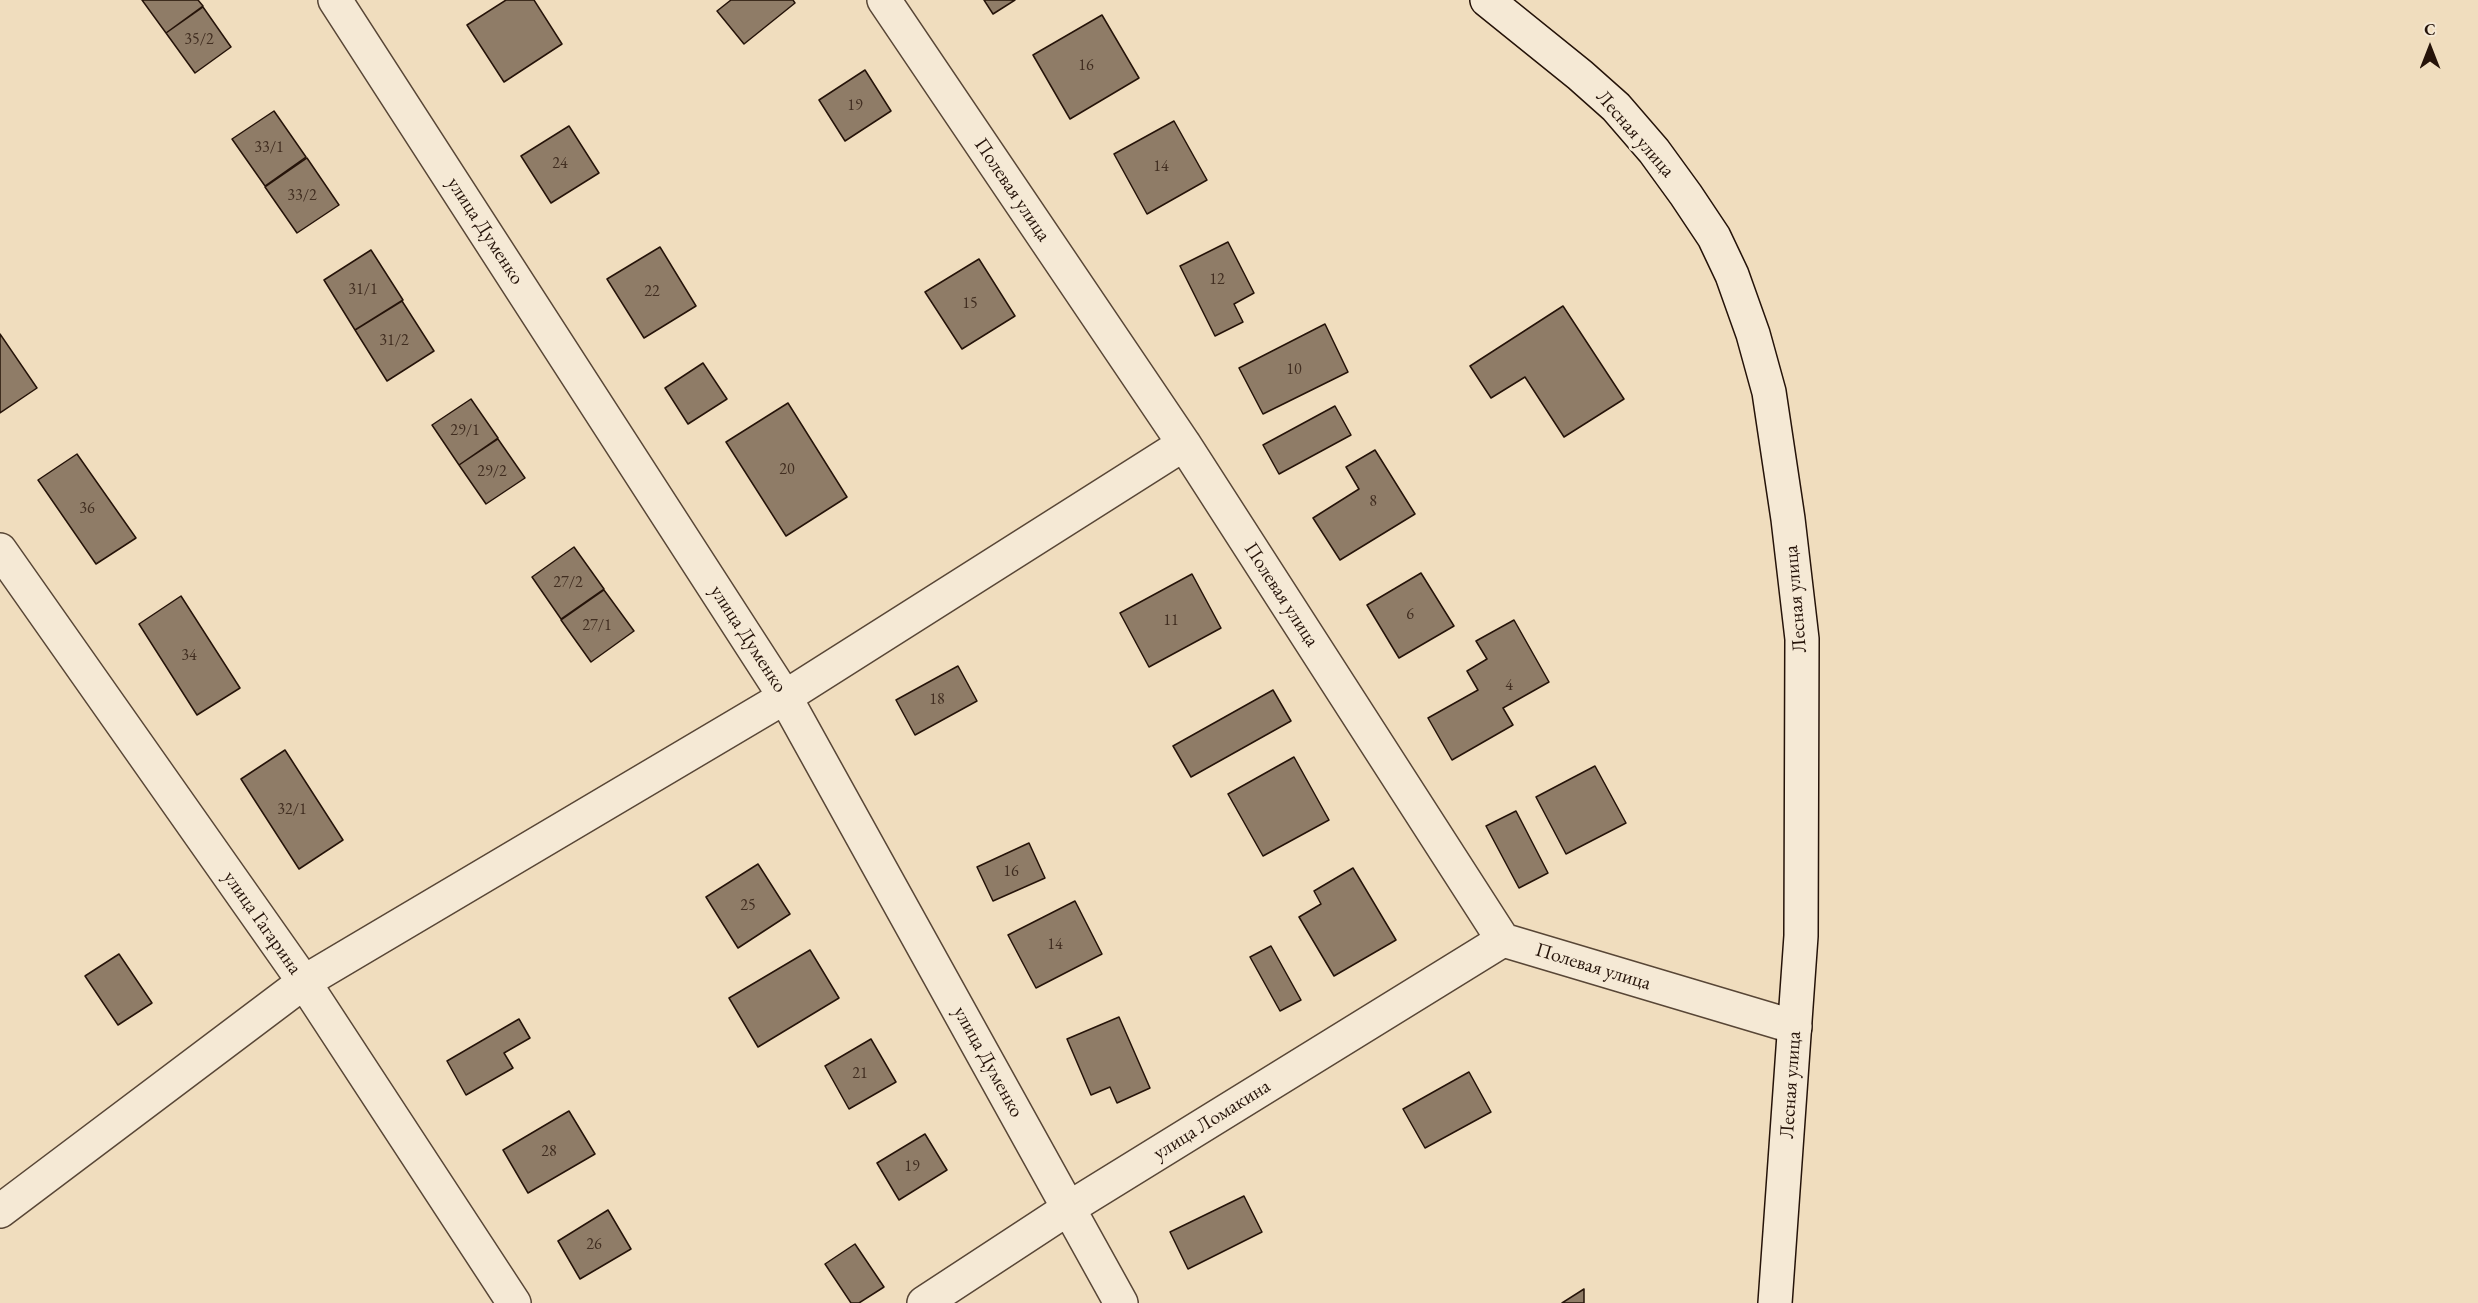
<!DOCTYPE html>
<html>
<head>
<meta charset="utf-8">
<style>
	body { margin:0 }
	#map { position:relative; width:2478px; height:1303px; overflow:hidden; background:#f0ddbe; font-family:"EB Garamond",serif }
	canvas { display:block }
	.north { position:absolute; left:2400px; top:18px; width:60px; height:60px; -webkit-text-stroke:4px #f5e9d5; paint-order:stroke; rotate:0deg; font-size:16px; font-weight:700; line-height:24px; text-align:center; color:#251309 }
	.north::after { content:''; display:block; margin:auto; width:21px; height:27px; background:#251309; clip-path:polygon(50% 0,100% 100%,50% 72%,0 100%) }
</style>
</head>
<body>
<div id="map">
<canvas width="2478" height="1303"></canvas>
<div class="north">С</div>
</div>
<script>
const context = document.querySelector('canvas').getContext('2d');
context.lineJoin = 'round';
function fillPath(path, color) { context.fillStyle = color; context.fill(path, 'evenodd'); }
function trace(path, color, width, dash) { context.strokeStyle = color; context.lineWidth = width; context.lineCap = dash ? 'butt' : 'round'; context.setLineDash(dash || []); context.stroke(path); }
function drawText(font, color, halo, rows, align = 'center') {
  context.font = font + ' "EB Garamond",serif'; context.lineWidth = 6; context.setLineDash([]); context.textBaseline = 'middle'; context.strokeStyle = halo; context.fillStyle = color; for (const [text, x, y, turn = 0] of rows) {
    context.save(); context.translate(x, y); context.rotate((+turn || 0) * Math.PI / 180); context.textAlign = isNaN(turn) ? turn : align; if (halo) context.strokeText(text, 0, 0); context.fillText(text, 0, 0); context.restore();
  }
}
const building = new Path2D(`
	M142,0H198L203,6L166,33Z
	M506,0H534L562,44L504,82L467,25Z
	M731,0H793L795,3L744,44L717,11Z
	M984,0H1015L993,14Z
	M203,7L231,47L195,73L166,33Z
	M1102,15L1139,78L1070,119L1033,55Z
	M865,70L891,111L845,141L819,100Z
	M274,111L306,157L265,186L232,139Z
	M1174,121L1207,180L1147,214L1114,154Z
	M569,126L599,173L551,203L521,156Z
	M307,158L339,205L297,233L265,187Z
	M1228,242L1254,293L1234,304L1243,322L1215,336L1180,266Z
	M660,247L696,306L644,338L607,279Z
	M371,250L403,300L355,330L324,280Z
	M979,259L1015,316L962,349L925,292Z
	M402,301L434,351L387,381L355,330Z
	M1563,306L1624,399L1564,437L1525,377L1491,398L1470,366Z
	M1325,324L1348,372L1263,414L1239,368Z
	M0,334L37,388L0,413Z
	M703,363L727,399L688,424L665,388Z
	M471,399L498,438L459,465L432,425Z
	M788,403L847,497L786,536L726,442Z
	M1335,406L1351,435L1279,474L1263,445Z
	M498,439L525,478L486,504L459,465Z
	M1375,450L1415,514L1340,560L1313,518L1359,489L1346,467Z
	M77,454L136,538L96,564L38,480Z
	M574,547L604,589L561,619L532,577Z
	M1421,573L1454,626L1399,658L1367,605Z
	M1192,574L1221,628L1149,667L1120,613Z
	M604,590L634,631L591,662L561,620Z
	M181,596L240,688L197,715L139,624Z
	M1514,620L1549,682L1503,708L1513,725L1452,760L1428,718L1478,690L1467,671L1487,659L1476,641Z
	M958,666L977,701L915,735L896,700Z
	M1273,690L1291,721L1191,777L1173,746Z
	M285,750L343,840L299,869L241,779Z
	M1294,757L1329,820L1263,856L1228,794Z
	M1595,766L1626,823L1566,854L1536,797Z
	M1516,811L1548,873L1519,888L1486,826Z
	M1029,843L1045,878L993,901L977,867Z
	M758,864L790,914L738,948L706,897Z
	M1353,868L1396,940L1334,976L1299,917L1321,904L1314,891Z
	M1075,901L1102,954L1036,988L1008,935Z
	M1271,946L1301,1000L1280,1011L1250,957Z
	M810,950L839,998L758,1047L729,998Z
	M119,954L152,1003L118,1025L85,976Z
	M1119,1017L1150,1088L1117,1103L1110,1087L1091,1095L1067,1039Z
	M519,1019L530,1038L504,1053L513,1068L466,1095L447,1061Z
	M871,1039L896,1082L849,1109L825,1066Z
	M1469,1072L1491,1112L1425,1148L1403,1109Z
	M569,1111L595,1154L528,1193L503,1150Z
	M925,1134L947,1170L899,1200L877,1163Z
	M1244,1196L1262,1232L1188,1269L1170,1232Z
	M608,1210L631,1249L580,1279L558,1241Z
	M855,1244L884,1287L859,1303H851L825,1264Z
	M1584,1289V1303H1562Z`);
fillPath(building, '#8f7c67');
trace(building, '#251309', 1.5);
const street = new Path2D(`
	M335,0L785,697L1121,1303
	M884,0L1184,444L1503,940L1795,1027
	M0,550L304,982L514,1303
	M0,1211L304,982L785,697L1184,444
	M924,1303L1069,1208L1503,940`);
const secondary = new Path2D(`
	M1487,0L1580,75L1616,107L1654,151L1686,195L1714,237L1732,275L1753,334L1769,392L1788,519L1802,639L1801,936L1775,1303`);
trace(street, '#584636', 36);
trace(secondary, '#251309', 36);
trace(street, '#f5e9d5', 33);
trace(secondary, '#f5e9d5', 33);
drawText('16px', '#402d20', null, [
	["35/2",199,40],
	["16",1086,66],
	["19",855,106],
	["33/1",269,148],
	["24",560,164],
	["14",1161,167],
	["33/2",302,196],
	["12",1217,280],
	["31/1",363,290],
	["22",652,292],
	["15",970,304],
	["31/2",394,341],
	["10",1294,370],
	["29/1",465,431],
	["20",787,470],
	["29/2",492,472],
	["8",1373,502],
	["36",87,509],
	["27/2",568,583],
	["6",1410,615],
	["11",1171,621],
	["27/1",597,626],
	["34",189,656],
	["4",1509,686],
	["18",937,700],
	["32/1",292,810],
	["16",1011,872],
	["25",748,906],
	["14",1055,945],
	["21",860,1074],
	["28",549,1152],
	["19",912,1167],
	["26",594,1245]
]);
drawText('20px', '#251309', '#f5e9d5', [
	["Лесная улица",1635,134,49],
	["Полевая улица",1012,190,56],
	["улица Думенко",485,231,57],
	["Полевая улица",1281,595,57],
	["Лесная улица",1796,599,-95],
	["улица Думенко",748,639,57],
	["улица Гагарина",262,923,55],
	["Полевая улица",1593,967,17],
	["улица Думенко",988,1062,61],
	["Лесная улица",1791,1085,-86],
	["улица Ломакина",1212,1120,-32]
]);
</script>
</body>
</html>
